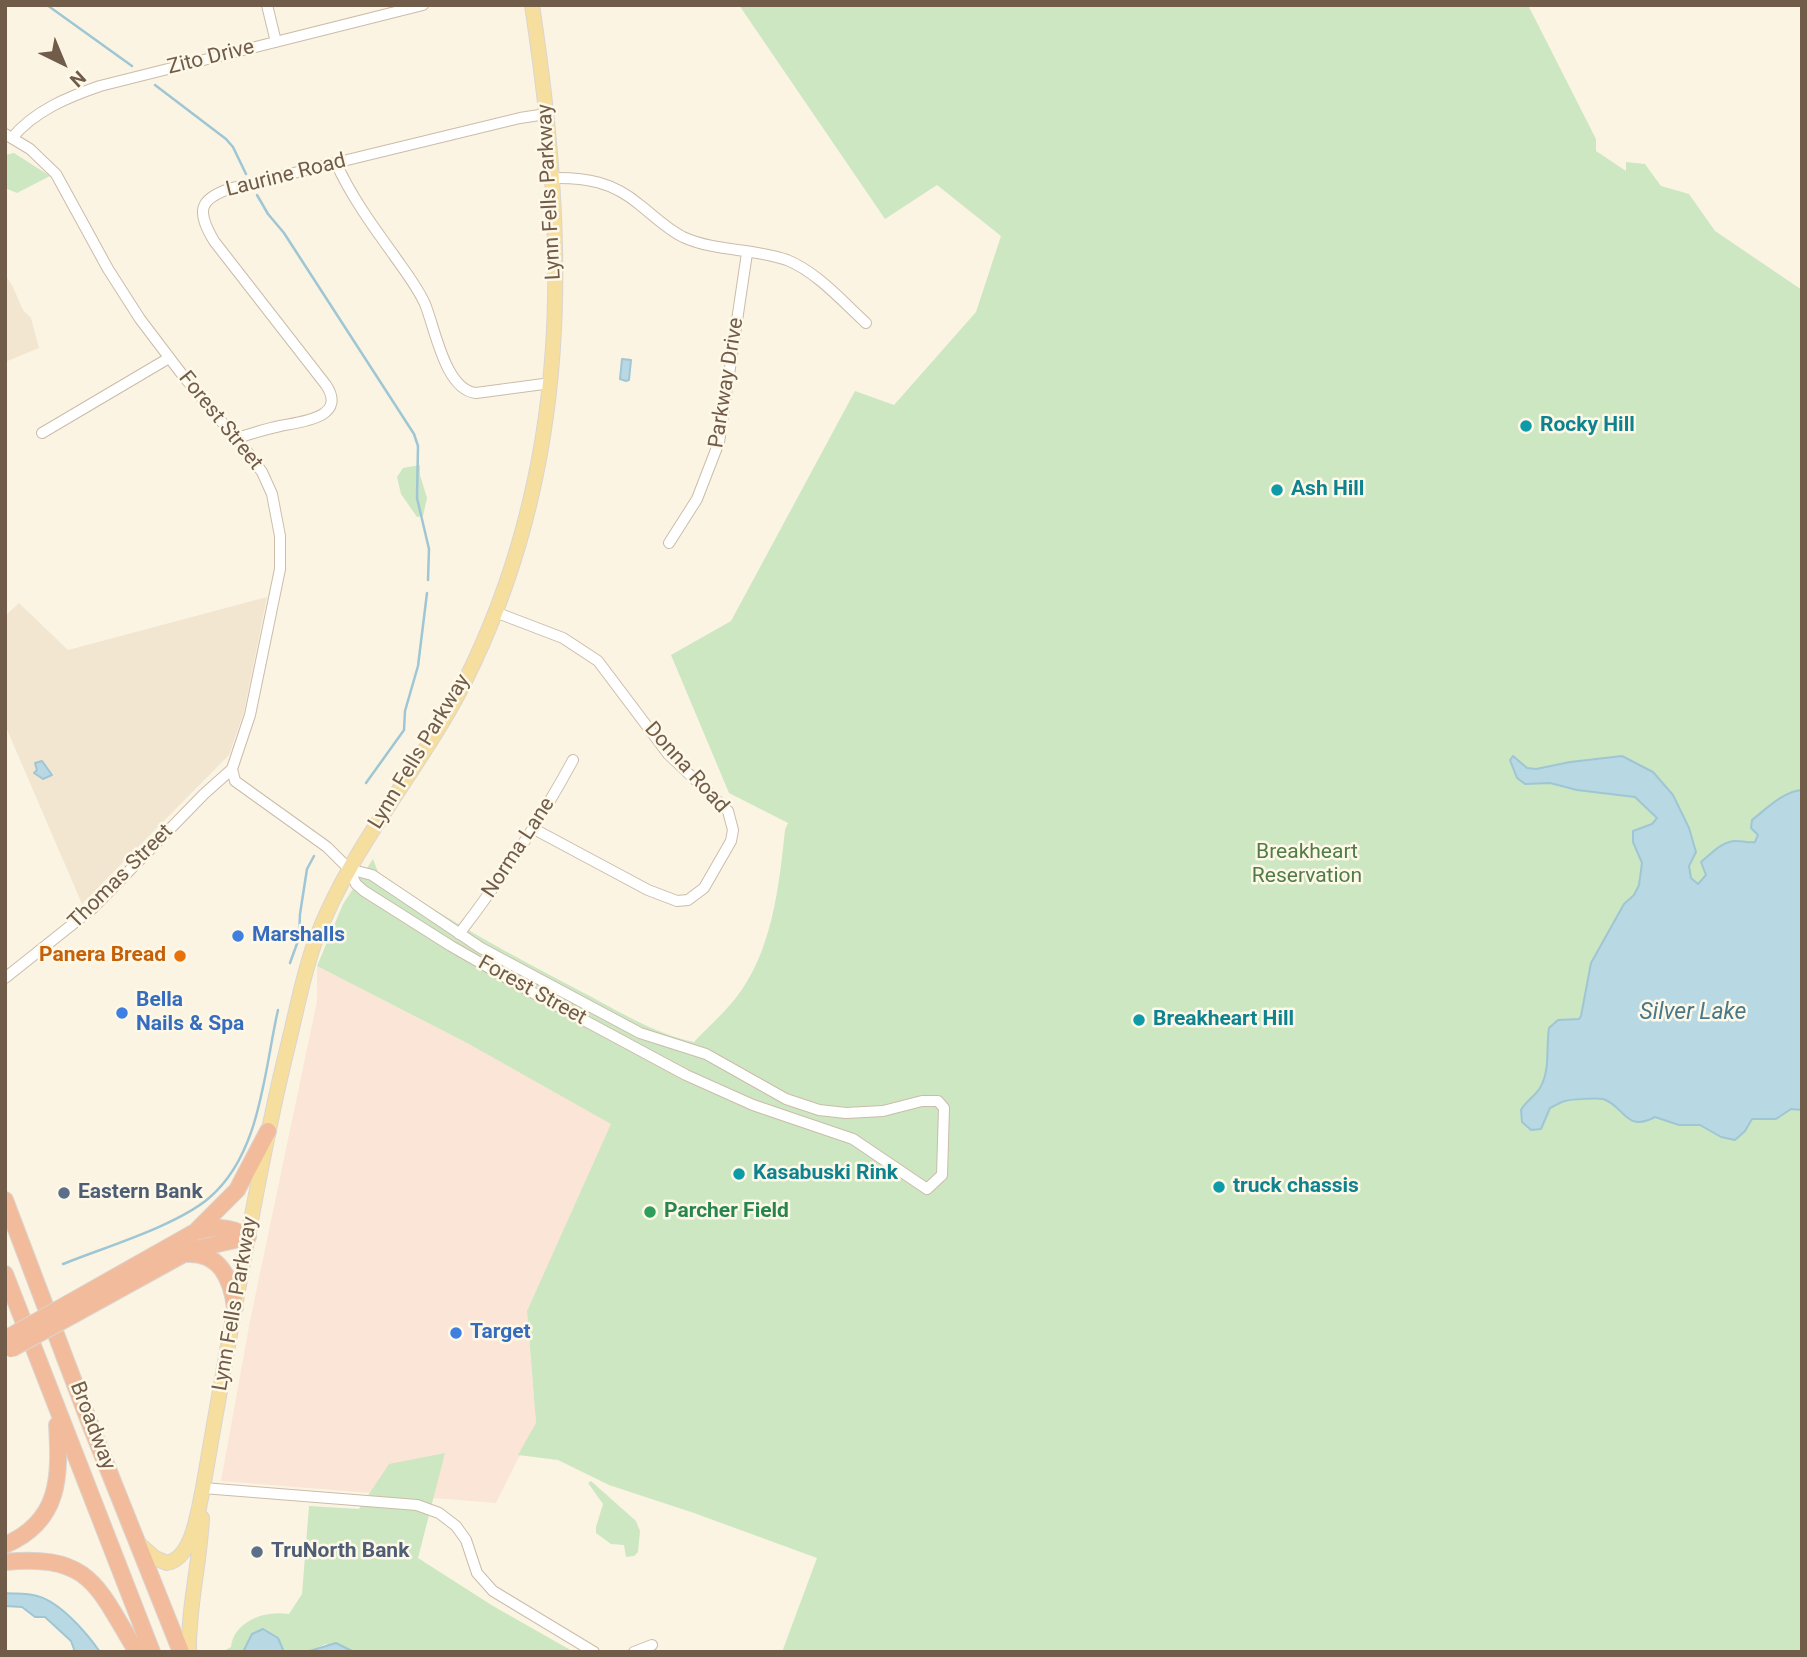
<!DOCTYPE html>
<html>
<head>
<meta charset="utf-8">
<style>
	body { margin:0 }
	#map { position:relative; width:1807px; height:1657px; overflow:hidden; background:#fbf4e3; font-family:Roboto,sans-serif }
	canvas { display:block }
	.frame { position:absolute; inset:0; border:7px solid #715c4a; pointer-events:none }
	.north { position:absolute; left:28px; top:28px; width:70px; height:70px; -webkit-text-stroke:5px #fef8e8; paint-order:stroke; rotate:137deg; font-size:19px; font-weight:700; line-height:28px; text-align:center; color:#715c4a }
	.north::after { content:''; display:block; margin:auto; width:24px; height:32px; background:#715c4a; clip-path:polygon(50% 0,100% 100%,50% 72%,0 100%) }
</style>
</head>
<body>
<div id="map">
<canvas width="1807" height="1657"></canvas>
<div class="frame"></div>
<div class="north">N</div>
</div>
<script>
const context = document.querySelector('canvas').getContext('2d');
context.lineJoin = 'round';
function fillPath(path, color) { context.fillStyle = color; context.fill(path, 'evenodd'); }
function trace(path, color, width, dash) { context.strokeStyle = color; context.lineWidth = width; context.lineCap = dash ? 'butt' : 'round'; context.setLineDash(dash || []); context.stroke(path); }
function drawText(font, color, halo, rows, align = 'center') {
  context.font = font + ' Roboto,sans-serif'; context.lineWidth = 5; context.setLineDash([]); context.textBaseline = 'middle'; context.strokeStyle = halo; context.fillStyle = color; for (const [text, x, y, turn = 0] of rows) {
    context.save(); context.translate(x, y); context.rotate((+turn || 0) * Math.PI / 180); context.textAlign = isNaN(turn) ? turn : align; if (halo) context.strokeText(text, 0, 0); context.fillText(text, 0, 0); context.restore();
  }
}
fillPath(new Path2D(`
	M5,275L12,285L23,310L31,318L39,348L5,362Z
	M267,597L244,712L229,755L82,904L5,725V616L19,603L68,650Z`), '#f2e6d1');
fillPath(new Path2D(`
	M317,966L467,1043L612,1124L527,1311L536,1423L496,1503L221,1481L250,1321L317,1001Z`), '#fbe5d7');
fillPath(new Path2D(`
	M739,5H1528L1596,139V151L1626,171V162L1645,164L1661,186L1689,194L1715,231L1802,290V1652H782L817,1558L694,1513L609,1485L558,1460L518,1455L536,1423L527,1311L611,1124L467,1043L317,966L343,904L373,859L378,872C443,918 511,955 582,992C619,1011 652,1033 694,1042C707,1028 723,1014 735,999C772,953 779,887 785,830L788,823L729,793L671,655L731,621L855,391L894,405L976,312L1001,236L937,185L885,219Z
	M14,153L50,176L17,193L5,188V155Z
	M420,465V475L427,498L423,516L417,517L401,494L397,477L403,468Z
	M445,1453L418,1558L493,1606L574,1652H345L326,1644L306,1652H284L278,1638L263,1629C251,1631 248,1642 243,1652H222L231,1647C234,1621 265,1610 289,1614L302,1594L309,1506L359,1509L389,1464Z
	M591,1481L636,1521L640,1531L638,1552L634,1556L626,1557L624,1545L611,1544L596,1533V1527L603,1504L588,1483Z`), '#cde7c2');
const water = new Path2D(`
	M622,359L631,360L629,380L626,381L620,379Z
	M1513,756L1527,768L1536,769L1570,762L1622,756L1653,772L1673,795L1689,828L1696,852L1689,866L1691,878L1698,884L1706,875L1701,862C1711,854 1723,840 1737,841C1744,841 1748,843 1755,842L1758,835L1751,828L1752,820C1766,809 1784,791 1802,790V1110L1791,1109L1776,1119H1752L1745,1131L1735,1140L1721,1137L1700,1125H1679L1655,1117C1625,1133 1625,1106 1603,1099C1598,1098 1571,1099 1565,1101C1560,1102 1555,1106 1550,1108L1541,1129L1531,1130L1522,1122L1521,1110C1526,1100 1538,1095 1542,1084C1550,1067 1546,1046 1549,1028L1558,1020L1579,1019L1581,1016L1591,963L1624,904L1634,895L1639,885L1642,863L1633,842V831L1652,824L1657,818L1635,797L1577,790L1550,783L1525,784L1517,778L1510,760Z
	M42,761L52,775L43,779L34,773L37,770L35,763Z
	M5,1593C14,1594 24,1593 33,1595C58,1599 86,1632 100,1652H75L71,1641L45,1617H35L22,1607L5,1606Z
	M263,1629L278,1638L284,1652H243L252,1634Z
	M336,1643L354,1652H306Z`);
fillPath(water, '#b8d8e3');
trace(water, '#9fc6d4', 2);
trace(new Path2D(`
	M47,5L132,66
	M155,85L226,139L233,147L246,174
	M257,195L268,214L284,233L414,434L418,446L417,498L429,549L428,580
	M366,783L404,730L405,711L418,666L427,593
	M290,963L299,938L300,914L307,869L314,856
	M63,1264C105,1247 176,1226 209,1198C261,1154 264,1071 278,1010`), '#9fc6d4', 2.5);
const minor = new Path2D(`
	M267,5L276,42
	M5,134L30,149L56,174L108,269L140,319L184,377L249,454L262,472L272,494L280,536V569L250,715L232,769L235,781L327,847L349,869L356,884L364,891L451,946L526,989L686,1075L753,1105L853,1139L927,1189L942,1175L944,1108L938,1101H922L883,1111L846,1113L819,1110L786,1099L706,1054L640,1033L481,948L372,875L349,869
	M12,138C34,111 68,97 100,86L423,5
	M336,163C351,196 372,225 393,254C404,270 417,286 425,304C435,328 445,390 476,393L551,383
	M551,178C586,177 613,182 640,205C654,216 667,229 683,237C716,252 753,248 787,260C817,272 843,302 866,323
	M42,433L169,358
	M236,438C251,434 265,429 280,426C300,422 348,418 326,385L214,241C197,212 197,199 232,188L520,118L546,114
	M669,543L697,499L719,442L747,253
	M495,612L563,638L598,661L668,754L728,811L733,830L731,841L704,888L688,900L677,901L648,890L534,829
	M459,934C502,878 540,821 573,760
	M5,978L93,908L204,794L232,769
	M203,1488L417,1505L439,1513L456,1526L466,1540L477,1573L493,1591L594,1652
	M634,1652L652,1645`);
const major = new Path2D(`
	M138,1543L155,1558L167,1563C193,1558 198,1511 203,1488C222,1378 241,1268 263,1159C271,1118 280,1077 290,1037C298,1004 304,971 316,939C351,846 419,771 464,683C574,464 568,242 532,5
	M189,1652C188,1607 200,1563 202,1518`);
const highway = new Path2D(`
	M5,1200L90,1424L181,1652
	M197,1230L237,1190L268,1131
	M187,1254C220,1252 231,1279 235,1307
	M5,1274L152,1652
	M69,1303L193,1233C214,1226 229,1225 248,1237
	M73,1315L191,1250L248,1237
	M5,1545C61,1521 60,1476 57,1425
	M5,1562C92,1553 98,1589 137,1652`);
trace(minor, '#cbbcaa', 12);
trace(major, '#dad5d0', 16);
trace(highway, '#dad5d0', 18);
trace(minor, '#fff', 10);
trace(major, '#f6df9e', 14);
trace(highway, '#f2bc9c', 16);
const highwayBridge = new Path2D(`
	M7,1338L69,1303
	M11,1349L73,1315`);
trace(highwayBridge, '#dad5d0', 18, []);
trace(highwayBridge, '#f2bc9c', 16);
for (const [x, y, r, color] of [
	[1526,426,7,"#0f9aa8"],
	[1277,490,7,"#0f9aa8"],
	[238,936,7,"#3f7fe0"],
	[180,956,7,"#e8710a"],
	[122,1013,7,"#3f7fe0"],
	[1139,1020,7,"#0f9aa8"],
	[739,1174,7,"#0f9aa8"],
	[1219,1187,7,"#0f9aa8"],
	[64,1193,7,"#5c6f8a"],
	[650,1212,7,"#2e9e5b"],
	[456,1333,7,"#3f7fe0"],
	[257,1552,7,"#5c6f8a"]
]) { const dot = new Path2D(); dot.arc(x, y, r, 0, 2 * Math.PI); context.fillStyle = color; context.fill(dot); trace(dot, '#fef8e8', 2.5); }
drawText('21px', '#715c4a', '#fef8e8', [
	["Zito Drive",211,58,-14],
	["Laurine Road",286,176,-14],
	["Lynn Fells Parkway",550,192,-93],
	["Parkway Drive",727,383,-81],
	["Forest Street",220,421,51],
	["Lynn Fells Parkway",420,752,-59],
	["Donna Road",686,768,48],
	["Norma Lane",519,848,-57],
	["Thomas Street",121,877,-45],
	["Forest Street",532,991,29],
	["Lynn Fells Parkway",236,1304,-80],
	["Broadway",92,1426,69]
]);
drawText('bold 21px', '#0d838f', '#fef8e8', [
	["Rocky Hill",1540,426],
	["Ash Hill",1291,490],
	["Breakheart Hill",1153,1020],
	["Kasabuski Rink",753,1174],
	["truck chassis",1233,1187]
], 'left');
drawText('21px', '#507c46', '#fef8e8', [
	["Breakheart",1307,853],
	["Reservation",1307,877]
]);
drawText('bold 21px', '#366cbe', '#fef8e8', [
	["Marshalls",252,936],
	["Bella",136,1001],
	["Nails & Spa",136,1025],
	["Target",470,1333]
], 'left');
drawText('bold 21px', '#c56008', '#fef8e8', [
	["Panera Bread",166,956]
], 'right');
drawText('bold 21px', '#4e5e75', '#fef8e8', [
	["Eastern Bank",78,1193],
	["TruNorth Bank",271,1552]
], 'left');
drawText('bold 21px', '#27864d', '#fef8e8', [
	["Parcher Field",664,1212]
], 'left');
drawText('italic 23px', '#49788a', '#fef8e8', [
	["Silver Lake",1693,1013]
]);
</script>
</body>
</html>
